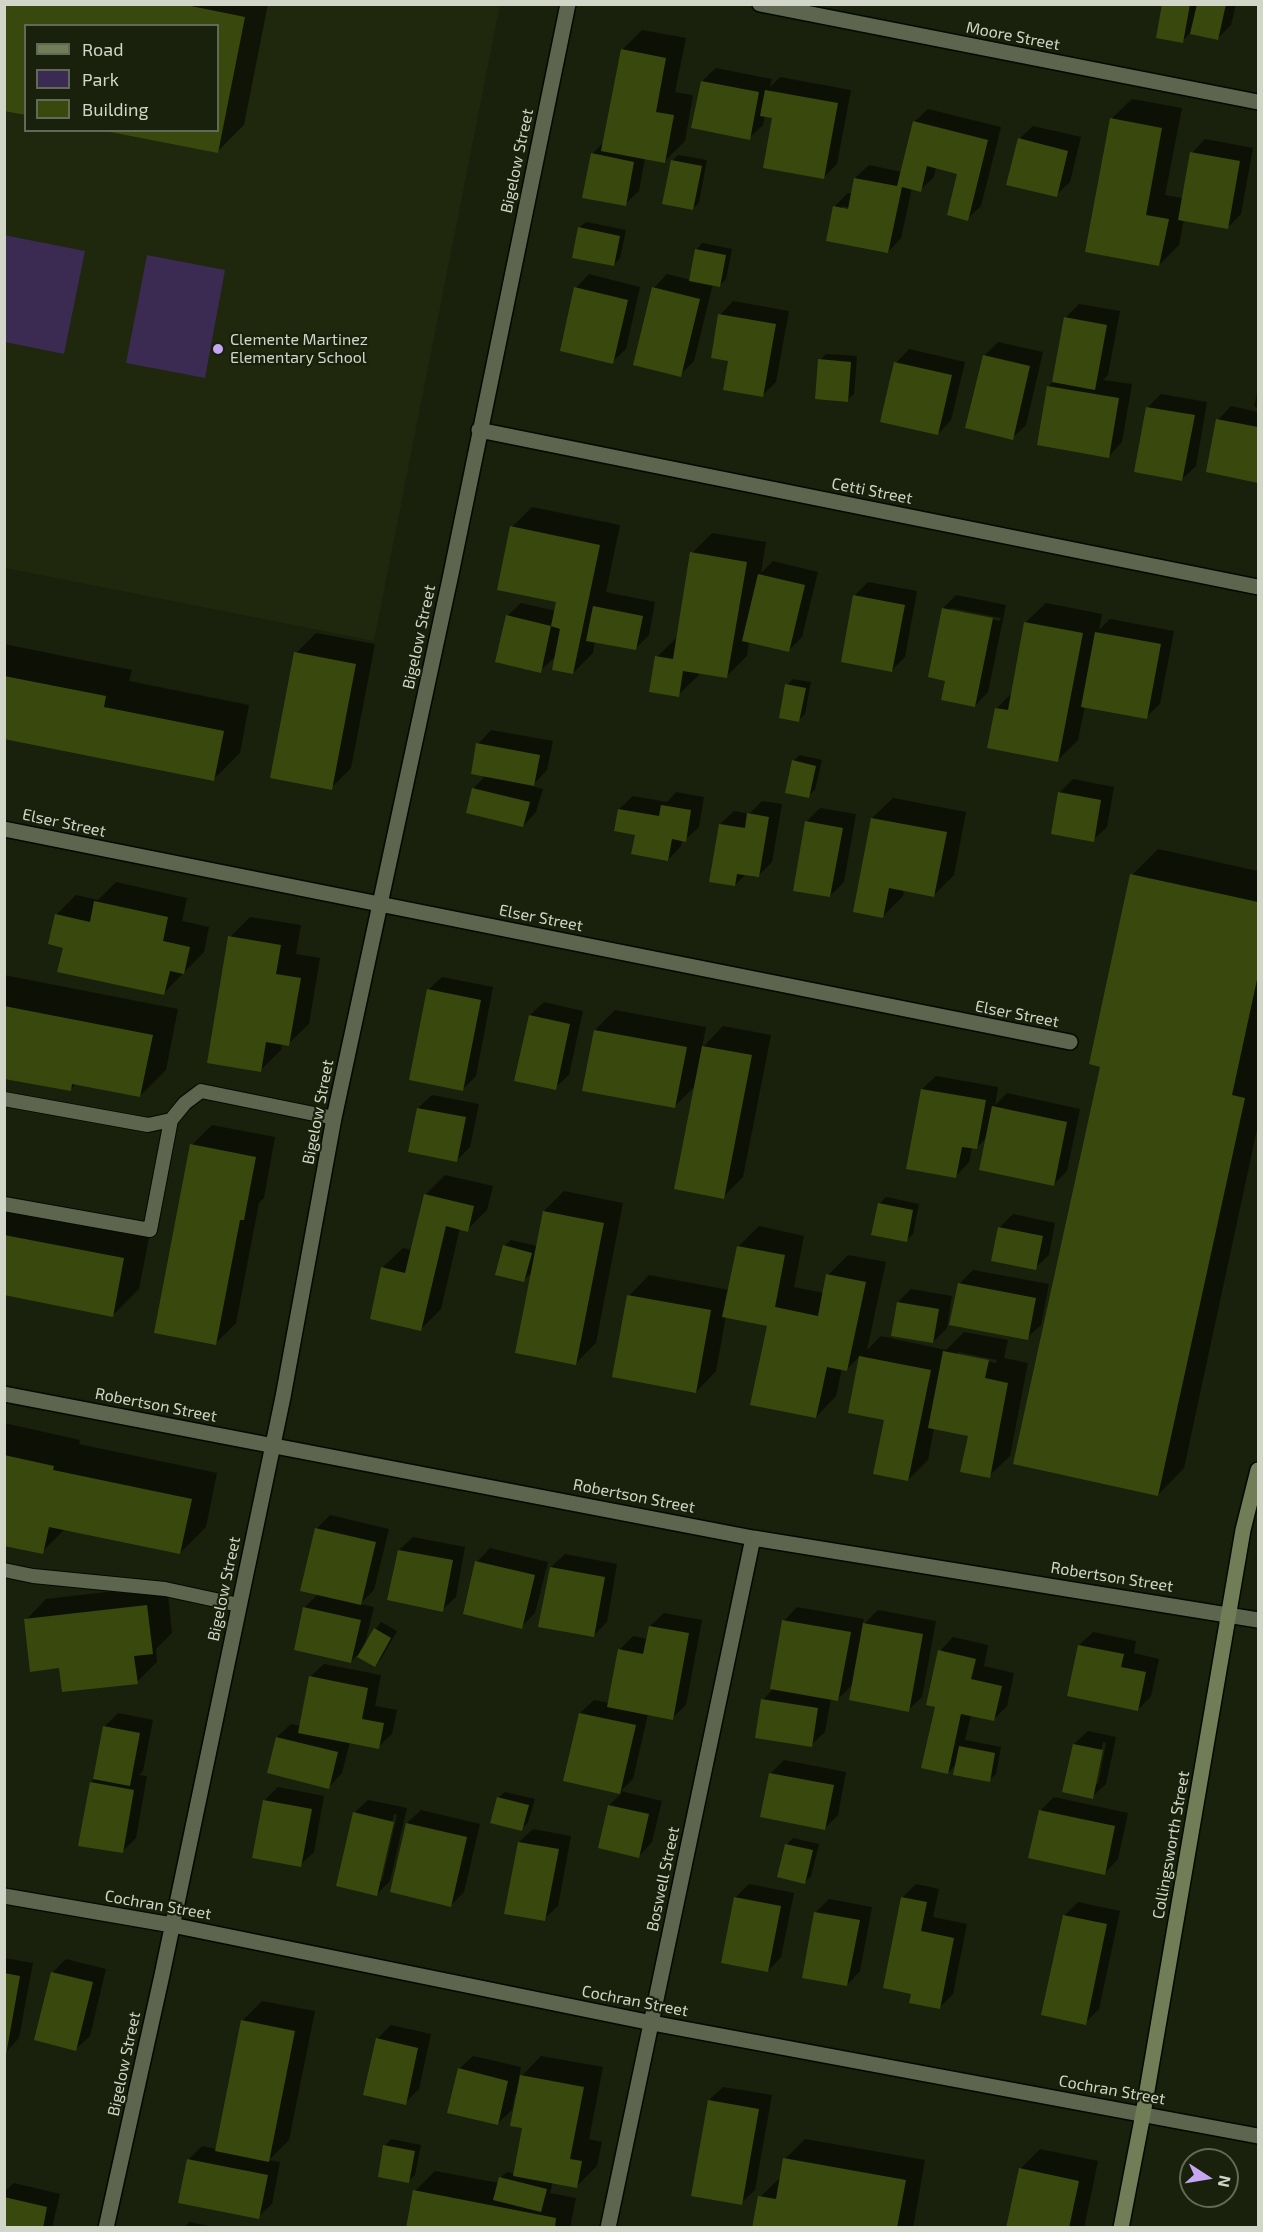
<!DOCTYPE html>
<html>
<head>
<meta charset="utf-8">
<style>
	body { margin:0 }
	#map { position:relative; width:1263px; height:2232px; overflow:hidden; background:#19200b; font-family:"Exo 2",sans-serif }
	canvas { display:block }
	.frame { position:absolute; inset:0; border:6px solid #d1d6c9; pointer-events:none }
	.legend { position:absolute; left:24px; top:24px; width:195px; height:108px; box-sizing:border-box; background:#19200b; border:2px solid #636957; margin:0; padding:8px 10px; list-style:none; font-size:18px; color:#d1d6c9 }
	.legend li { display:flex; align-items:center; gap:12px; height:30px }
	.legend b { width:30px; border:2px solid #636957 }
	.north { position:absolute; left:1179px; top:2148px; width:60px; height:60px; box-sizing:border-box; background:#19200b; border:2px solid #636957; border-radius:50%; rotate:102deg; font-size:16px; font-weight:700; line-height:24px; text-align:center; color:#d1d6c9 }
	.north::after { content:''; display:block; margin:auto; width:21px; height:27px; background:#c5a6f0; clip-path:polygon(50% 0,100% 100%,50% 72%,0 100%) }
</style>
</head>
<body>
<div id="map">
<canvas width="1263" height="2232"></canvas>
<div class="frame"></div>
<ul class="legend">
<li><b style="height:8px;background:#707d57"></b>Road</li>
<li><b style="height:16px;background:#3b2a51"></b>Park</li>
<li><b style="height:16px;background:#39490e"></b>Building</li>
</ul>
<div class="north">N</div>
</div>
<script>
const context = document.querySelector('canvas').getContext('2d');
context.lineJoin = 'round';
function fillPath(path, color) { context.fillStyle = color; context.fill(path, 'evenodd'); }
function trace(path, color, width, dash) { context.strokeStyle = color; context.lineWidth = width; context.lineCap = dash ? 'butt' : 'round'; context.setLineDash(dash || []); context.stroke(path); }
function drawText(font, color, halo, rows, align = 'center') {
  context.font = font + ' "Exo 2",sans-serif'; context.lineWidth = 4.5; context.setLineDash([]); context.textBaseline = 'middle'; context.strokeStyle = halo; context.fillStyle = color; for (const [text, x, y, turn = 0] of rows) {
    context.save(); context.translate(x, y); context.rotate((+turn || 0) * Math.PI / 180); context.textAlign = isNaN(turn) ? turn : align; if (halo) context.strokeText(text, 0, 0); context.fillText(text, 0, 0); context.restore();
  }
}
fillPath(new Path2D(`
	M4,5H500L374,641L5,568ZM26,26H218V130H26Z`), '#1f270c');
fillPath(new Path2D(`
	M4,235L85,251L64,354L5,342Z
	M147,255L225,270L205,378L126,363Z`), '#3b2a51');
fillPath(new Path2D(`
	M4,4H268L244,125L218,151L112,130H218V26H26Z
	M1164,4H1236L1231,25L1218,38L1191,32L1182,41Z
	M642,30L686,38L675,92L693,95L685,141L665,161L645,158L639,191L625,204L592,154L605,141L622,50Z
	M716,68L772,79L770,87L780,77L851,90L837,164L823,178L774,117L765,116L763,125L749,138L702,81Z
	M1132,99L1182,108L1165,195L1183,198L1192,153L1205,139L1253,148L1241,214L1227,228L1184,219L1179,245L1159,265L1111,119Z
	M928,109L1001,127L981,206L967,219L959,173L936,167L934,177L920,190L912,188L901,238L888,252L834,207L848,193L852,194L855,178L869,165L902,172L914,122ZM842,206L855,209H842Z
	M1033,126L1081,137L1070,182L1056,195L1019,139Z
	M678,155L707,160L699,202L693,209L672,161Z
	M586,222L626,230L620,258L614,265L579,228Z
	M702,243L732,249L726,279L720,285L713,284L694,361L680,375L654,288L667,274L691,280L696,250Z
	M589,274L640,287L626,349L612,362L576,288Z
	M733,301L789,311L776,382L763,395L729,359L720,315Z
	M1079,304L1120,311L1108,375L1103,380L1132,384L1122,442L1109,456L1048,387L1053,381L1066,317Z
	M998,342L1043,352L1026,425L1012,438L967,427L985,355Z
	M909,349L965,362L951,420L938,434L896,363Z
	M826,354L857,356L854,394L847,400L820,360Z
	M1258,388V408L1254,406Z
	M1161,394L1207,402L1196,466L1182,479L1148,407Z
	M1231,406L1258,412V481L1207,471L1218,420Z
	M532,507L620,525L606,592L655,602L649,635L635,649L595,641L593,653L573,673L557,655L540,671L507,616L521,603L556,611L558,601L512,527Z
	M712,533L766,542L761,573L773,561L818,572L802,637L788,651L749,641L747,656L727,676L699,672V675L678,695L657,657L677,637L692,553Z
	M868,582L917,591L905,657L891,671L855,595Z
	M956,595L1006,605L988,692L975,706L946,680L943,608ZM951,608L1001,618L1000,621L951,611Z
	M1046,603L1102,614L1099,630L1110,619L1174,631L1160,704L1146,717L1085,706L1078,740L1058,760L996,709L1013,692L1025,623Z
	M316,633L375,644L351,768L331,788L296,653Z
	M4,644L132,670L129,681L249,705L240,753L214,779L4,737Z
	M793,679L811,682L805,714L799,720L787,685Z
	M491,730L553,741L547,770L532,786L543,789L536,812L523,826L474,788L486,775L478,744Z
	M800,755L822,760L815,790L808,796L793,761Z
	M1073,779L1114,787L1107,827L1093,840L1059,793Z
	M676,792L704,797L699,827L685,840H682L681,846L668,860L619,809L633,796L667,802Z
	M893,798L966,812L954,875L934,895L904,890L903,896L883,916L872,818Z
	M762,801L782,804L772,862L758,876L746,874L735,885L720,824L734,811L749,814Z
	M820,808L856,814L844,882L830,896L794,890L807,821Z
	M1158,849L1258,871V1125L1184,1468L1158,1495L1102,1066L1132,875Z
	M116,882L187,898L182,921L209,927L204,952L164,993L64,947L56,915L76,895L98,900Z
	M250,917L301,925L296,954L320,958L309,1024L288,1044L282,1043L281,1050L261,1070L230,937Z
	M4,975L178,1009L166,1070L140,1096L76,1084L70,1090L4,1079Z
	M442,977L493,987L476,1076L463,1089L428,990Z
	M544,1002L583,1011L569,1075L555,1088L530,1015Z
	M615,1010L706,1027L702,1048L723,1026L771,1035L743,1177L723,1197L696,1085L674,1107L595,1030Z
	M936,1076L998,1087L995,1105L1007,1093L1080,1109L1067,1171L1053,1185L987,1137L976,1148L972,1147L969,1162L956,1176L922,1089Z
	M432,1095L479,1104L470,1147L457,1160L418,1108Z
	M212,1125L275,1137L264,1198L259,1203L236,1323L216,1343L192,1145Z
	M445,1175L493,1186L487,1210L467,1230L460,1228L441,1309L421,1329L382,1268L403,1248L412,1250L425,1195Z
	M564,1191L623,1203L596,1343L576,1363L532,1272L524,1280L504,1246L511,1240L537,1246L544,1211Z
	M886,1197L919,1204L913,1234L906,1241L879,1204Z
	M4,1204L150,1233L139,1289L113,1315L4,1294Z
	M1013,1214L1055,1223L1049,1255L1035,1268L999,1228Z
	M759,1226L804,1236L794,1287L824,1293L828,1275L848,1255L886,1262L867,1350L881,1336L946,1350L964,1332L1008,1340L1004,1358L1028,1363L1010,1456L989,1476L969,1434L934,1428L928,1460L908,1480L886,1419L849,1412L861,1355L847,1369L842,1368L836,1396L816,1417L768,1325L726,1316L716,1371L696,1392L629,1296L649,1275L729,1290L739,1246ZM958,1352L997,1360L996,1363L958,1355Z
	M973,1270L1049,1284L1041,1325L1027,1338L959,1284Z
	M911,1289L952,1296L947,1328L933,1342L898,1302Z
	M4,1423L80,1440L79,1444L217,1473L206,1527L180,1553L65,1529L42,1552L4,1544Z
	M330,1515L389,1529L374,1590L360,1604L374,1607L365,1644L381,1622L397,1631L381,1659L375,1665L357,1655L351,1662L304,1608L318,1594L316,1529Z
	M413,1537L465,1547L456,1597L442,1610L399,1550Z
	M490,1548L548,1562L535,1613L521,1627L477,1562Z
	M565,1554L617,1564L607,1622L593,1636L551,1567Z
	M167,1585L172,1633L156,1649L157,1662L137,1682L60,1667L26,1620L46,1599Z
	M797,1607L864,1619L862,1626L878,1610L936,1621L922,1697L908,1710L853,1684L838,1699L831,1698L825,1732L811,1745L763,1700L774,1688L784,1621Z
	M664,1613L702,1620L686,1705L672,1718L648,1714L633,1779L621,1791L662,1801L652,1842L639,1856L609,1805L622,1793L565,1780L580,1713L594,1700L609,1703L619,1650L633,1636L648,1639L650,1626Z
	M1093,1632L1136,1641L1134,1653L1159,1659L1151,1696L1138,1710L1079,1645Z
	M953,1637L988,1645L984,1666L1014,1673L1007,1706L993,1720L971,1715L965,1740L1001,1747L996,1774L989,1780L957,1763L948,1773L937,1706L940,1651Z
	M324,1664L381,1675L375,1706L397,1710L392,1734L378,1747L350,1742L342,1773L329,1787L277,1737L291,1724L301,1726L310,1677Z
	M118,1713L153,1720L143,1771L139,1775L147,1776L136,1838L122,1852L91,1782L94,1779L104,1727Z
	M1088,1731L1116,1737L1106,1784L1092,1797L1074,1744ZM1103,1742L1106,1743L1098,1784H1095Z
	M784,1760L846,1772L838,1815L824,1829L771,1773Z
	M278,1787L324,1796L314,1852L300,1865L264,1801Z
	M505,1792L535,1799L528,1822L522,1829L498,1798Z
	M1054,1797L1128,1813L1118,1859L1105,1873L1040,1811Z
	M368,1800L407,1808L390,1881L377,1894L354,1813ZM394,1814L397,1815L382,1881H379Z
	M421,1810L480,1824L464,1892L451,1905L407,1823Z
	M533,1829L571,1836L558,1906L544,1919L519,1842Z
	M793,1838L819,1844L811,1876L805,1882L786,1845Z
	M749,1884L794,1893L781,1957L768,1971L736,1897Z
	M916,1884L939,1889L933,1917L967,1924L953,1994L939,2008L913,1993L902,1898Z
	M829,1899L872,1907L860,1971L847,1985L816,1912Z
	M1078,1902L1120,1911L1099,2009L1085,2023L1064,1916Z
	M4,1958L33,1963L19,2038L6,2052Z
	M66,1959L106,1969L90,2036L76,2049L52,1973Z
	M262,2001L315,2011L289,2140L269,2160L280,2162L272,2204L258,2217L188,2160L202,2146L217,2149L242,2021Z
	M391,2025L431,2034L419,2089L405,2103L377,2039Z
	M473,2056L521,2067L519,2079L541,2056L603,2067L589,2139L602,2142L597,2166L577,2186L553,2182L550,2193L576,2198L570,2228H408L415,2191L435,2171L499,2183L500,2178L507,2172L515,2174L524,2127L518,2095L515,2094L512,2110L498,2123L459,2069Z
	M723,2087L772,2095L755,2190L741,2203L709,2100Z
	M391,2139L421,2145L415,2175L408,2181L385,2146Z
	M805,2139L925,2160L913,2228H754L760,2197L781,2177L785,2159Z
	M1040,2149L1098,2161L1084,2228H1008L1020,2169Z
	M14,2183L60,2194L52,2228H4V2192Z
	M189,2222L219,2228H184Z`), '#0007');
fillPath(new Path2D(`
	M4,4H181L245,17L218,153L110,132L218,130V26H26V115L4,111Z
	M1162,4H1190L1183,43L1156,38Z
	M1197,4H1226L1218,40L1190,34Z
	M621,49L666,58L656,112L674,115L665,163L601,151Z
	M701,81L759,92L750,140L691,128Z
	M765,90L838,103L824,179L763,168L772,118L760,116Z
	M1110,118L1162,128L1146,215L1169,219L1159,266L1085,252Z
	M913,121L988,140L968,221L947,215L957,174L927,166L921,192L902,187L888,253L826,241L833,206L848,209L854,178L897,186Z
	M1018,138L1068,151L1057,197L1006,185Z
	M1190,152L1240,161L1228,229L1178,220Z
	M591,153L634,162L626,206L582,198Z
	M671,160L702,166L693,210L662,204Z
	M578,227L620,236L614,266L572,258Z
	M695,249L726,255L720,287L689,281Z
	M574,287L628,300L613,364L560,351Z
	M652,287L700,299L681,377L633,365Z
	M718,314L776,324L763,397L723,390L728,361L711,358Z
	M1064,317L1107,325L1095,390L1052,382Z
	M983,355L1030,366L1013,440L965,428Z
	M818,359L851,362L848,402L815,399Z
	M894,362L952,375L938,435L880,422Z
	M1047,386L1119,398L1109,458L1037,445Z
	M1146,407L1195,415L1182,481L1134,472Z
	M1216,419L1258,427V483L1206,472Z
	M510,526L600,545L573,674L552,670L560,629L551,626L541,673L495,662L506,615L551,626L556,602L497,590Z
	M690,552L747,562L727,678L683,671L679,697L649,692L655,656L673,659Z
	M758,574L805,585L789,652L742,641Z
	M853,595L905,605L892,672L841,662Z
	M593,606L643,616L636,650L586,641Z
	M942,608L993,618L975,707L941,700L945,681L928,677Z
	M1024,622L1083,633L1058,762L987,748L995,708L1008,710Z
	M1095,632L1161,644L1147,719L1081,707Z
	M294,652L356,664L332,790L270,778Z
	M4,676L106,696L104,707L224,731L214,781L4,739Z
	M785,684L806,688L799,722L779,718Z
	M476,743L540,755L534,786L471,774Z
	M792,760L816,766L809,798L785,793Z
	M472,788L530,802L523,827L466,813Z
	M1058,792L1101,800L1094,842L1051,834Z
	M661,805L691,810L686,842L672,839L668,861L631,854L635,835L614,831L618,809L659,816Z
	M747,813L769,817L759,877L737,874L735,886L709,882L719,824L745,828Z
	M871,818L947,832L934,897L889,888L883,918L853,912Z
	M805,821L843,828L830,897L793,891Z
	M1130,874L1258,902V975L1232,1095L1245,1098L1158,1496L1013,1464L1100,1067L1089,1064Z
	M94,901L168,917L163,941L190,947L184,974L170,971L164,995L57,972L63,948L48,944L55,914L90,922Z
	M228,936L281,945L276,974L301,978L289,1046L266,1042L261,1072L207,1063Z
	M427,989L481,1000L463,1091L409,1080Z
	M4,1006L153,1035L140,1097L72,1084L71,1091L4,1079Z
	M529,1015L570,1024L556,1090L514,1081Z
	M594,1030L687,1047L675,1108L582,1091Z
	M702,1046L752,1055L724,1199L674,1189Z
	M921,1089L986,1100L977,1149L962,1147L956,1178L906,1169Z
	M992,1106L1067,1122L1054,1186L979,1170Z
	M417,1108L466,1117L457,1162L408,1152Z
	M190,1144L256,1157L244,1220H240L216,1345L154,1333Z
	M424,1194L474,1206L468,1232L446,1226L421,1331L370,1319L381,1267L405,1273Z
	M878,1203L913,1210L907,1242L871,1235Z
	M543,1211L604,1223L576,1365L515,1353Z
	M998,1227L1043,1236L1036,1270L991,1261Z
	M4,1235L124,1258L113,1317L4,1295Z
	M503,1245L532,1253L524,1282L495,1275Z
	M737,1246L785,1255L775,1307L818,1316L826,1274L866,1282L847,1371L827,1367L816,1418L750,1405L767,1326L722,1317Z
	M958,1283L1036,1298L1028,1340L949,1325Z
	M627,1295L711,1310L696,1393L612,1377Z
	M897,1302L939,1309L933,1343L891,1336Z
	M943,1351L989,1360L985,1378L1008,1383L990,1478L960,1472L968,1436L928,1428Z
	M859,1356L931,1370L908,1481L873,1474L884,1420L848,1413Z
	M4,1455L54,1466L53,1470L192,1499L180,1554L49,1527L43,1554L4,1546Z
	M315,1528L376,1542L361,1605L300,1591Z
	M398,1550L453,1560L443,1612L387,1600Z
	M475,1561L535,1575L522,1629L463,1614Z
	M550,1567L605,1577L594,1637L538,1627Z
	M147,1605L153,1654L134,1656L138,1684L62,1692L59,1668L30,1672L24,1619Z
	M303,1607L361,1620L351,1663L294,1650Z
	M782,1620L851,1632L838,1701L770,1689Z
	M863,1623L923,1634L909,1712L849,1700Z
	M649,1626L689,1633L673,1720L607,1707L618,1649L643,1654Z
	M374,1628L391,1638L375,1667L357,1657Z
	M1078,1645L1124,1654L1121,1667L1146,1672L1138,1711L1067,1696Z
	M938,1650L976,1659L971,1679L1002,1686L994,1721L961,1714L948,1774L921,1768L935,1707L926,1705Z
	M309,1676L368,1688L362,1719L384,1723L379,1749L298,1733Z
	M761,1699L818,1708L812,1747L755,1738Z
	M579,1713L636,1725L620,1794L563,1781Z
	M103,1726L140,1733L130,1786L93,1779Z
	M276,1737L338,1752L329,1789L267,1773Z
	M1073,1744L1103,1750L1093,1799L1062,1792Z
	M959,1746L995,1753L990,1782L953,1775Z
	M769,1773L834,1785L825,1830L760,1817Z
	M90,1782L134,1790L123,1853L78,1846Z
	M497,1797L529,1805L522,1831L490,1823Z
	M263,1800L312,1809L301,1867L252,1858Z
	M608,1805L649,1814L639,1858L598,1848Z
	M1039,1810L1115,1826L1105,1875L1028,1858Z
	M353,1812L394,1822L377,1896L336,1886Z
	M406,1823L467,1837L451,1907L390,1892Z
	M518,1842L559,1849L545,1921L504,1914Z
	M785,1844L813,1850L805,1884L777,1877Z
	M734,1897L781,1906L768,1972L721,1963Z
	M901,1897L927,1902L921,1931L954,1938L940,2009L909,2003L911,1994L883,1988Z
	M814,1912L860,1920L847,1986L802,1978Z
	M1063,1915L1107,1924L1086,2025L1041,2015Z
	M51,1972L93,1982L76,2051L34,2040Z
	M4,1973L20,1976L6,2055H4Z
	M241,2020L295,2031L269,2162L215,2151Z
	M376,2038L418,2048L406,2105L363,2095Z
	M458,2068L508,2081L498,2125L447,2113Z
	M520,2075L584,2087L570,2159L582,2161L577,2188L513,2176L522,2128L510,2126Z
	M708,2100L759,2109L742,2205L691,2196Z
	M383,2145L415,2151L409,2183L378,2177Z
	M783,2158L906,2180L897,2228H752L758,2196L776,2199Z
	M187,2159L268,2175L259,2219L178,2203Z
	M1019,2168L1079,2181L1069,2228H1006Z
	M499,2177L547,2189L541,2212L493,2200Z
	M413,2190L556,2218L555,2228H406Z
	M4,2197L47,2207L43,2228H4Z`), '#39490e');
const lane = new Path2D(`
	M4,1099L148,1125L171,1120L185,1103L201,1091L334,1118
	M4,1204L150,1230L171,1120
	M4,1570L33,1576L165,1589L239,1605`);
const street = new Path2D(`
	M760,4L1258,102
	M479,430L1258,587
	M4,829L1070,1042
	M4,1394L753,1538L1258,1620
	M4,1896L172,1925L652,2023L1258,2136
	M106,2228L162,1975L283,1397L334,1118L451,574L568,4
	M608,2228L753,1538`);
const secondary = new Path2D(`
	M1121,2228L1143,2114L1243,1530L1258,1470`);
trace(lane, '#050900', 16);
trace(street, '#050900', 18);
trace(secondary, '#050900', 18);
trace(lane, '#5d654e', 14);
trace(street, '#5d654e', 15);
trace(secondary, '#707d57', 15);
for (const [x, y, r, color] of [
	[218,349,6,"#c5a6f0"]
]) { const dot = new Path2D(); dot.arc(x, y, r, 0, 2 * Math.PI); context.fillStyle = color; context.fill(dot); trace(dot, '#19200b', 2); }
drawText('16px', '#d1d6c9', '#19200b', [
	["Moore Street",1013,36,11],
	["Bigelow Street",517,161,-78],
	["Cetti Street",872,491,11],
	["Bigelow Street",419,637,-78],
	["Elser Street",64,823,12],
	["Elser Street",541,918,11],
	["Elser Street",1017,1014,11],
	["Bigelow Street",318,1112,-79],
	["Robertson Street",156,1405,11],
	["Robertson Street",634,1496,11],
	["Robertson Street",1112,1577,9],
	["Bigelow Street",224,1589,-78],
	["Collingsworth Street",1171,1845,-80],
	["Boswell Street",663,1879,-78],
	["Cochran Street",158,1905,10],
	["Cochran Street",635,2001,11],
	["Bigelow Street",124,2064,-78],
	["Cochran Street",1112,2090,10]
]);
drawText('16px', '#d1d6c9', '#19200b', [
	["Clemente Martinez",230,340],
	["Elementary School",230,358]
], 'left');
</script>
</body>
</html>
